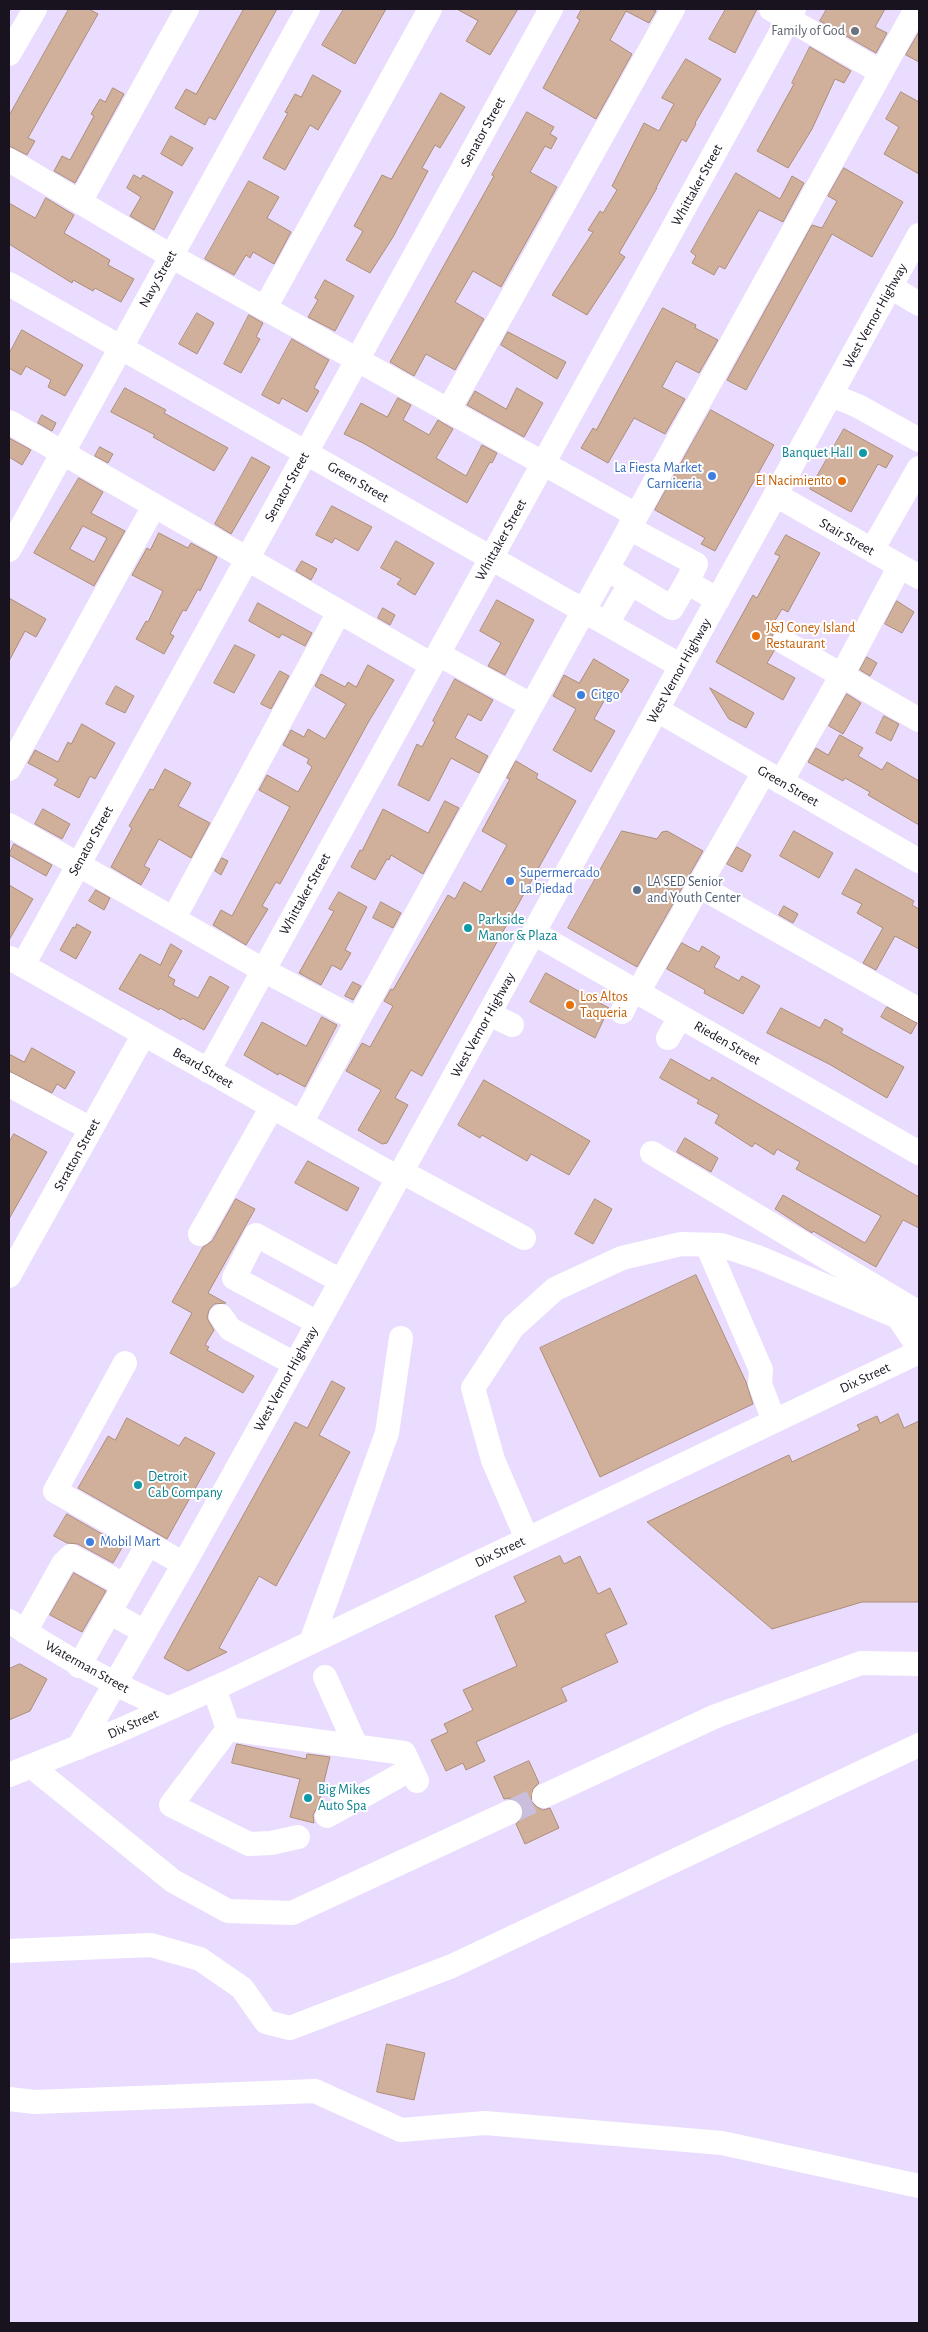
<!DOCTYPE html>
<html>
<head>
<meta charset="utf-8">
<style>
	body { margin:0 }
	#map { position:relative; width:928px; height:2332px; overflow:hidden; background:#eadcfe; font-family:"Alegreya Sans",sans-serif }
	canvas { display:block }
	.frame { position:absolute; inset:0; border:10px solid #18131f; pointer-events:none }
</style>
</head>
<body>
<div id="map">
<canvas width="928" height="2332"></canvas>
<div class="frame"></div>
</div>
<script>
const context = document.querySelector('canvas').getContext('2d');
context.lineJoin = 'round';
function fillPath(path, color) { context.fillStyle = color; context.fill(path, 'evenodd'); }
function trace(path, color, width, dash) { context.strokeStyle = color; context.lineWidth = width; context.lineCap = dash ? 'butt' : 'round'; context.setLineDash(dash || []); context.stroke(path); }
function drawText(font, color, halo, rows, align = 'center') {
  context.font = font + ' "Alegreya Sans",sans-serif'; context.lineWidth = 4; context.setLineDash([]); context.textBaseline = 'middle'; context.strokeStyle = halo; context.fillStyle = color; for (const [text, x, y, turn = 0] of rows) {
    context.save(); context.translate(x, y); context.rotate((+turn || 0) * Math.PI / 180); context.textAlign = isNaN(turn) ? turn : align; if (halo) context.strokeText(text, 0, 0); context.fillText(text, 0, 0); context.restore();
  }
}
const building = new Path2D(`
	M69,9H89L98,14L28,138L35,141L27,155L9,146V116Z
	M244,9H277L215,120L209,117L205,125L175,108L186,89L196,94Z
	M344,9H386L355,64L322,45Z
	M457,9H518L490,55L466,41L478,21Z
	M582,9H652L656,11L649,23L626,11L610,40L632,54L596,119L543,88L580,20L577,18Z
	M726,9H757L735,53L709,39Z
	M827,9H885L875,27L887,33L876,53L820,21Z
	M919,32V62L906,55Z
	M810,47L851,71L844,83L835,79L812,129L788,168L757,151L794,84L792,83Z
	M686,59L721,79L695,123L696,124L686,142L682,139L656,188H657L619,253L625,257L587,315L552,295L593,232L588,230L600,211L603,213L617,190L612,186L644,123L659,131L674,104L662,98Z
	M313,75L341,91L318,130L310,125L285,170L263,158L288,113L285,112L295,94L301,97Z
	M113,88L124,94L75,183L54,171L62,156L70,160L94,116L91,114L100,99L105,102Z
	M901,92L919,102V174L884,154L899,127L886,119Z
	M441,93L465,107L440,148L435,145L422,168L428,171L393,237L370,273L346,260L363,231L354,226L382,175L391,179Z
	M527,112L554,127L550,134L557,138L551,149L545,146L530,172L557,187L501,287L473,271L455,302L484,319L455,370L426,354L414,376L390,362L494,176L492,175Z
	M171,136L193,148L182,166L161,154Z
	M844,168L903,202L872,257L832,234L746,390L727,380L812,225L822,228L837,201L828,196Z
	M736,173L780,199L792,176L804,183L783,222L759,210L725,269L719,266L714,275L692,263L696,256L691,252Z
	M134,175L141,179L143,175L173,192L154,230L130,216L141,197L127,188Z
	M249,181L279,197L267,218L291,232L274,264L253,252L250,258L246,255L234,275L205,259Z
	M46,198L74,215L64,233L110,260L108,265L134,279L121,302L95,288L93,291L73,280L72,283L9,244V203L35,218Z
	M325,280L354,296L335,331L308,317L318,300L315,298Z
	M663,308L696,325L695,328L718,340L699,373L676,361L662,387L685,399L665,434L634,418L608,463L581,448L593,428L596,430Z
	M197,313L214,323L197,354L179,344Z
	M249,315L263,323L256,337L260,339L241,373L224,364Z
	M22,330L83,365L65,396L48,387L51,380L26,366L21,375L9,368V354Z
	M508,332L566,362L557,379L501,345Z
	M292,339L329,360L314,388L319,391L307,412L282,398L279,404L262,395Z
	M125,388L166,410L164,413L228,448L214,471L153,437L155,435L111,412Z
	M517,388L543,403L524,437L467,405L475,391L506,409Z
	M398,398L411,405L403,420L429,435L438,420L453,429L436,458L466,476L482,445L497,453L492,463L490,462L467,503L363,443L344,434L361,403L387,417Z
	M711,410L774,445L715,551L701,544L705,538L655,510Z
	M42,415L56,423L52,431L38,423Z
	M844,429L893,456L886,468L878,464L851,512L810,489Z
	M9,438L31,450L22,465L9,457Z
	M100,447L113,454L108,463L95,456Z
	M252,457L270,467L231,534L215,524Z
	M79,478L103,492L91,513L125,531L94,586L34,553ZM83,526L107,538L94,562L70,549Z
	M332,506L372,527L358,551L335,538L332,543L316,535Z
	M159,533L188,548L191,543L217,557L200,591L198,589L186,611L183,610L170,634L174,636L164,654L136,639L146,621L148,622L163,591L132,575L147,548L150,550Z
	M786,535L820,553L788,612L782,609L768,632L773,634L770,642L774,651L767,663L795,678L783,700L716,662L753,595L757,598L780,556L775,554Z
	M396,541L434,563L415,595L397,584L401,579L381,568Z
	M302,561L317,569L311,580L296,571Z
	M9,598L46,619L36,637L25,631L9,661Z
	M497,600L534,620L505,675L488,666L501,643L480,631Z
	M897,601L914,612L902,633L885,624Z
	M258,603L312,633L305,646L282,634L279,638L249,621Z
	M383,608L395,615L390,625L378,618Z
	M235,645L255,655L234,693L214,683Z
	M867,657L877,663L870,676L860,670Z
	M594,659L629,680L619,696L610,690L594,719L615,731L591,772L553,750L576,709L553,696L564,675L579,683Z
	M368,665L394,680L369,721L280,884L276,882L262,906L268,909L246,945L213,925L221,910L232,916L290,807L259,790L267,775L298,792L312,767L307,763L309,759L283,745L291,730L304,737L308,729L325,739L346,704L315,686L321,674L345,687L348,682L356,687Z
	M280,671L289,676L271,709L261,704Z
	M455,679L493,700L481,721L468,714L455,738L488,756L479,773L451,758L429,801L398,785L417,744L422,747L435,722L433,721Z
	M116,686L134,696L125,713L106,704Z
	M710,688L754,713L746,728L729,719Z
	M847,694L861,703L843,734L829,726Z
	M884,716L899,724L891,741L876,733Z
	M82,724L115,743L95,779L90,776L79,798L54,785L58,779L28,763L35,750L58,762L68,742L71,744Z
	M840,735L863,748L858,756L882,770L887,762L919,781V825L868,795L870,792L845,778L843,781L808,762L816,748L828,755Z
	M516,761L538,774L536,778L576,801L422,1076L411,1070L395,1098L408,1105L387,1143L382,1144L358,1130L381,1090L346,1071L362,1043L370,1047L393,1006L384,1001L391,989L393,990L448,895L455,899L464,882L481,892L507,845L482,831L510,779L507,778Z
	M165,769L191,783L178,806L210,823L191,858L159,839L144,866L150,869L141,885L111,867L132,828L129,826L150,789L153,790Z
	M445,801L459,808L423,874L391,855L389,860L387,859L375,880L351,867L360,850L362,851L383,809L428,833Z
	M43,809L70,824L62,839L35,824Z
	M622,831L657,839L662,832L667,831L703,851L637,967L568,928Z
	M794,831L833,853L819,878L780,856Z
	M14,844L52,865L46,876L9,855Z
	M737,847L751,855L742,872L727,864Z
	M222,858L228,861L221,875L215,871Z
	M856,869L914,901L912,905L919,909V949L895,936L876,970L863,963L883,928L857,913L862,904L842,894Z
	M9,885L33,899L9,940Z
	M96,890L110,898L104,910L89,901Z
	M339,892L367,907L345,950L351,953L341,970L332,965L321,985L299,973L334,911L329,909Z
	M381,902L401,913L393,928L373,918Z
	M784,906L798,914L793,923L779,915Z
	M77,924L91,932L76,959L60,950L73,927L75,928Z
	M682,943L699,952L702,946L720,957L714,967L739,981L742,976L760,986L743,1014L704,993L705,990L667,969Z
	M171,944L182,951L168,976L175,980L173,985L198,998L210,976L229,987L204,1030L182,1018L181,1020L160,1008L159,1010L119,989L140,954L160,965Z
	M546,973L609,1008L595,1038L530,1002Z
	M353,982L361,986L353,1000L345,996Z
	M887,1007L917,1023L911,1034L881,1017Z
	M781,1008L820,1028L825,1019L843,1029L841,1033L904,1067L887,1098L829,1064L767,1033Z
	M322,1017L337,1025L305,1087L279,1073L278,1075L244,1055L262,1022L306,1046Z
	M32,1048L75,1072L65,1089L57,1084L52,1093L9,1071V1054L24,1062Z
	M671,1059L710,1081L712,1077L919,1197V1228L903,1220L876,1267L813,1231L812,1233L775,1209L783,1195L865,1243L881,1216L796,1169L800,1162L777,1149L774,1155L755,1143L752,1147L715,1123L719,1115L697,1103L699,1100L660,1078Z
	M484,1080L590,1141L569,1175L531,1154L527,1161L482,1135L480,1138L458,1125Z
	M14,1134L47,1152L9,1219V1143Z
	M685,1138L718,1158L711,1172L677,1152Z
	M308,1161L359,1188L347,1211L295,1183Z
	M236,1199L255,1209L208,1293L226,1303L214,1304L209,1310L207,1318L214,1330L205,1345L209,1347L207,1350L254,1376L243,1393L170,1353L192,1313L172,1302L203,1247L212,1241Z
	M595,1199L612,1209L593,1244L575,1234Z
	M696,1275L746,1382L753,1404L600,1477L540,1348Z
	M332,1381L345,1388L319,1435L350,1452L276,1586L259,1576L219,1648L227,1652L188,1671L164,1658L295,1422L307,1428Z
	M898,1414L904,1428L919,1421V1602H862L772,1629L647,1522L789,1455L792,1462L860,1430L857,1425L877,1416L880,1423Z
	M127,1418L179,1446L185,1437L215,1453L167,1539L78,1488L108,1436L115,1440Z
	M67,1514L123,1546L113,1563L78,1544L67,1543L54,1536Z
	M560,1556L564,1564L580,1556L598,1594L610,1588L627,1624L605,1634L618,1662L561,1688L567,1701L476,1742L485,1761L466,1770L463,1763L446,1771L431,1740L448,1732L444,1724L473,1710L463,1690L517,1666L495,1616L526,1602L514,1577Z
	M74,1573L106,1591L82,1632L50,1615Z
	M20,1664L47,1679L30,1711L9,1720V1669Z
	M237,1744L306,1759L307,1754L330,1757L318,1806L313,1815L314,1823L290,1817L300,1779L232,1763Z
	M529,1761L539,1783L533,1789L531,1801L537,1807L543,1810L550,1808L559,1828L525,1844L516,1824L521,1819L523,1807L517,1801L511,1798L504,1799L494,1777Z
	M387,2044L425,2053L414,2100L377,2092Z`);
fillPath(building, '#d0b09b');
trace(building, '#ac8d78', 1);
trace(new Path2D(`
	M510,1812L544,1796`), '#cabedd', 24, [24, 12]);
trace(new Path2D(`
	M771,9L881,72
	M9,54L35,9
	M9,160L171,256L636,515
	M80,202L187,9
	M9,284L681,666
	M891,287L919,304
	M265,308L430,9
	M831,395L858,406L919,440
	M448,411L673,9
	M9,422L432,665
	M776,495L919,577
	M629,528L696,564L687,582
	M9,550L308,9
	M872,550L919,468
	M607,569L672,608L687,582L718,600
	M607,623L631,583
	M784,642L919,720
	M438,654L531,705
	M657,710L919,861
	M9,769L154,506
	M781,782L842,675L900,566
	M9,825L263,970L358,1020
	M699,886L764,772
	M174,918L339,612
	M534,933L919,1153
	M10,958L398,1178
	M23,965L551,9
	M638,992L699,886L919,1010
	M622,1012L633,990
	M489,1014L512,1025
	M668,1038L680,1017
	M208,1071L794,9
	M9,1085L91,1129
	M301,1123L916,9
	M652,1153L919,1313
	M402,1172L524,1238
	M200,1234L272,1107
	M707,1245L761,1370L760,1384L774,1421
	M9,1276L144,1034
	M221,1316L230,1329L295,1364
	M318,1323L234,1278L256,1235L341,1281
	M125,1363L55,1491L184,1564
	M527,1539L493,1460L473,1388L513,1327L555,1289L622,1258L681,1244L721,1245L760,1258L898,1317L919,1348
	M109,1612L145,1632
	M9,1621C62,1656 109,1683 167,1708
	M25,1632L63,1564L71,1556L124,1585
	M311,1642L387,1433L401,1338
	M79,1666L148,1544
	M325,1677L356,1746
	M214,1688L228,1729L404,1753L417,1781
	M228,1729L171,1805L249,1844L271,1843L298,1837
	M78,1748L184,1564L318,1323L919,235
	M31,1766L173,1881L228,1911L292,1913L510,1812
	M9,1775L118,1731L226,1683L919,1352
	M544,1796L716,1716L861,1663L919,1664
	M327,1816L411,1769
	M9,1951L151,1945L200,1959L242,1988L266,2022L290,2028L452,1966L919,1745
	M9,2099L35,2102L315,2091L401,2130L485,2123L722,2143L919,2186`), '#fff', 24);
for (const [x, y, r, color] of [
	[855,31,5,"#6b7280"],
	[863,453,5,"#0f9aa8"],
	[712,476,5,"#3f7fe0"],
	[842,481,5,"#e8710a"],
	[756,636,5,"#e8710a"],
	[581,695,5,"#3f7fe0"],
	[510,881,5,"#3f7fe0"],
	[637,890,5,"#5c6f8a"],
	[468,928,5,"#0f9aa8"],
	[570,1005,5,"#e8710a"],
	[138,1485,5,"#0f9aa8"],
	[90,1542,5,"#3f7fe0"],
	[308,1798,5,"#0f9aa8"]
]) { const dot = new Path2D(); dot.arc(x, y, r, 0, 2 * Math.PI); context.fillStyle = color; context.fill(dot); trace(dot, '#fff', 2); }
drawText('14px', '#5b616d', '#fff', [
	["Family of God",845,31]
], 'right');
drawText('14px', '#18131f', '#fff', [
	["Senator Street",483,132,-61],
	["Whittaker Street",697,185,-61],
	["Navy Street",158,279,-61],
	["West Vernor Highway",875,316,-61],
	["Green Street",358,482,30],
	["Senator Street",287,487,-61],
	["Stair Street",847,537,30],
	["Whittaker Street",501,540,-61],
	["West Vernor Highway",679,671,-61],
	["Green Street",788,786,30],
	["Senator Street",91,841,-61],
	["Whittaker Street",305,894,-61],
	["West Vernor Highway",483,1025,-61],
	["Rieden Street",727,1043,30],
	["Beard Street",203,1068,30],
	["Stratton Street",77,1155,-61],
	["Dix Street",865,1378,-25],
	["West Vernor Highway",286,1379,-61],
	["Dix Street",500,1552,-26],
	["Waterman Street",87,1667,29],
	["Dix Street",133,1724,-24]
]);
drawText('14px', '#0d838f', '#fff', [
	["Banquet Hall",853,453,"right"],
	["Parkside",478,920],
	["Manor & Plaza",478,936],
	["Detroit",148,1477],
	["Cab Company",148,1493],
	["Big Mikes",318,1790],
	["Auto Spa",318,1806]
], 'left');
drawText('14px', '#366cbe', '#fff', [
	["La Fiesta Market",702,468,"right"],
	["Carniceria",702,484,"right"],
	["Citgo",591,695],
	["Supermercado",520,873],
	["La Piedad",520,889],
	["Mobil Mart",100,1542]
], 'left');
drawText('14px', '#c56008', '#fff', [
	["El Nacimiento",832,481,"right"],
	["J&J Coney Island",766,628],
	["Restaurant",766,644],
	["Los Altos",580,997],
	["Taqueria",580,1013]
], 'left');
drawText('14px', '#4e5e75', '#fff', [
	["LA SED Senior",647,882],
	["and Youth Center",647,898]
], 'left');
</script>
</body>
</html>
